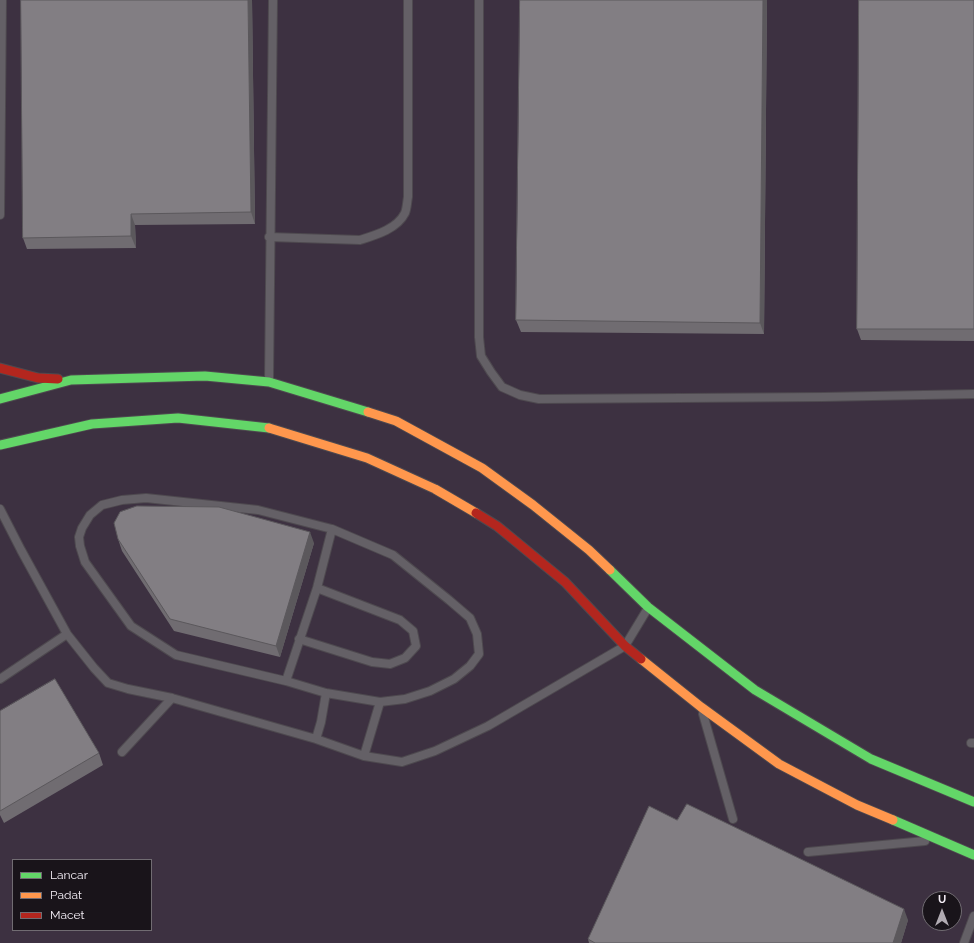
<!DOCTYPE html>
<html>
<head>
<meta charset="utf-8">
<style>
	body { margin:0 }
	#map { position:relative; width:974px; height:943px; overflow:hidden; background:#322d33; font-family:Raleway,sans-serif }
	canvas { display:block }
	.legend { position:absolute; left:12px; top:859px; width:140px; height:72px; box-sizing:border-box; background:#19141a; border:1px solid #716c72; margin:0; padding:5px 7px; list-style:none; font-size:12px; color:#f5eff7 }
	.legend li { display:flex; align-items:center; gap:8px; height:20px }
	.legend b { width:20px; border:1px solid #716c72 }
	.north { position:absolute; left:922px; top:891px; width:40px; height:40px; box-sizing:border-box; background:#19141a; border:1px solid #716c72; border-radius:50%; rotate:0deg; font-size:11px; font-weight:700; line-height:16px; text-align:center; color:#f5eff7 }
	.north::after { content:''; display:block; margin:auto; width:14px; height:18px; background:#b1abb2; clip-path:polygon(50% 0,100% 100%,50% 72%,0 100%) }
</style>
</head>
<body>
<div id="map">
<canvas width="974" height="943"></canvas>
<ul class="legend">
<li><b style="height:5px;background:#63d668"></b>Lancar</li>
<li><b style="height:5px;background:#ff974d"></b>Padat</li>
<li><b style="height:5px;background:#b3261e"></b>Macet</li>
</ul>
<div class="north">U</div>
</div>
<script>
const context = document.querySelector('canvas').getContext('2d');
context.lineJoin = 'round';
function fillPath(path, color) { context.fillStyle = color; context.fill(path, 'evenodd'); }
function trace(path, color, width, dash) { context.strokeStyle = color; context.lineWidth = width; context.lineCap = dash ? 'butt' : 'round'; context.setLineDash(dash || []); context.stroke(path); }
fillPath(new Path2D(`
	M0,0H974V943H0ZM13,860H151V930H13ZM930,899H954V923H930Z`), '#3d3141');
const lane = new Path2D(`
	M479,0V337L481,356L491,372L502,387L520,395L539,399L823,397L974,394
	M0,215L2,0
	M269,237L360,240C376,235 397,229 405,213C407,208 407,202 408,197V0
	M269,381L273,0
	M146,498L258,510L332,529L393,555L449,600L470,618L477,634L479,654L470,666L454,679L430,691L405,699L380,702L326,693L286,681L176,655L131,626L85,562L80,546L79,537L82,528L90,515L102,505L122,500Z
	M0,509L21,550L67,634L94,668L108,683L128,689L172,698L316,739L364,756L402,762L435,751L488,726L625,646L648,608
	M299,639L372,662L390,664L405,658L416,646L413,631L400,620L317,588
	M0,679L67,634
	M286,681L317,588L332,529
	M703,714L733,819
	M316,739L321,722L326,693
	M971,743H974
	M122,752L172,698
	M364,756L380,702
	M808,852L925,841
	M964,943L974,916`);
const fast = new Path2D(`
	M0,399L71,380L205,376L269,382L368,412
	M0,445L92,424L178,418L269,428
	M610,570L648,607L755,690L871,759L974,802
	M893,820L974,855`);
const slow = new Path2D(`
	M368,412L396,421L482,468L533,505L589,550L610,570
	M269,428L367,458L435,489L476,513
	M641,659L701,707L779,764L857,805L893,820`);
const jam = new Path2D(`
	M0,368L38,378L58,379
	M476,513L497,526L565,582L625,646L641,659`);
trace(lane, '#4e494f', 10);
trace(fast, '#4e494f', 11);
trace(slow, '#4e494f', 11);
trace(jam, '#4e494f', 11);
trace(lane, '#646066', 8);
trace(fast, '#63d668', 9);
trace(slow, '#ff974d', 9);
trace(jam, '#b3261e', 9);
fillPath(new Path2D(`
	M21,0H252L255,224L135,225L136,248L27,249L23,238Z
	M767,0L764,334L521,332L516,320Z
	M974,0V341L861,340L857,329Z
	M118,539L314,543L280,657L174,631L122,551Z
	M0,711L99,753L103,765L4,823L0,815Z
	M677,820L908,920L901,943H589L588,939Z`), '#706c71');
fillPath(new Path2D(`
	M248,0H252L255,224L251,212Z
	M763,0H767L764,334L760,323Z
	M131,214L135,225L136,248L131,236Z
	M310,532L314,543L280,657L276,646Z
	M904,909L908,920L901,943H893Z`), '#5b585c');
const building = new Path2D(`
	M21,0H248L251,212L131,214V236L23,238Z
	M520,0H763L760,323L516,320Z
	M859,0H974V329H857Z
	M137,506L219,507L310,532L276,646L170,619L118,539L114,523L120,512Z
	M55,679L99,753L0,811V711Z
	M687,804L904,909L893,943H595L588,939L649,806L677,820Z`);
fillPath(building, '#827e83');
trace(building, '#5b585c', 1);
</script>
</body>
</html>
